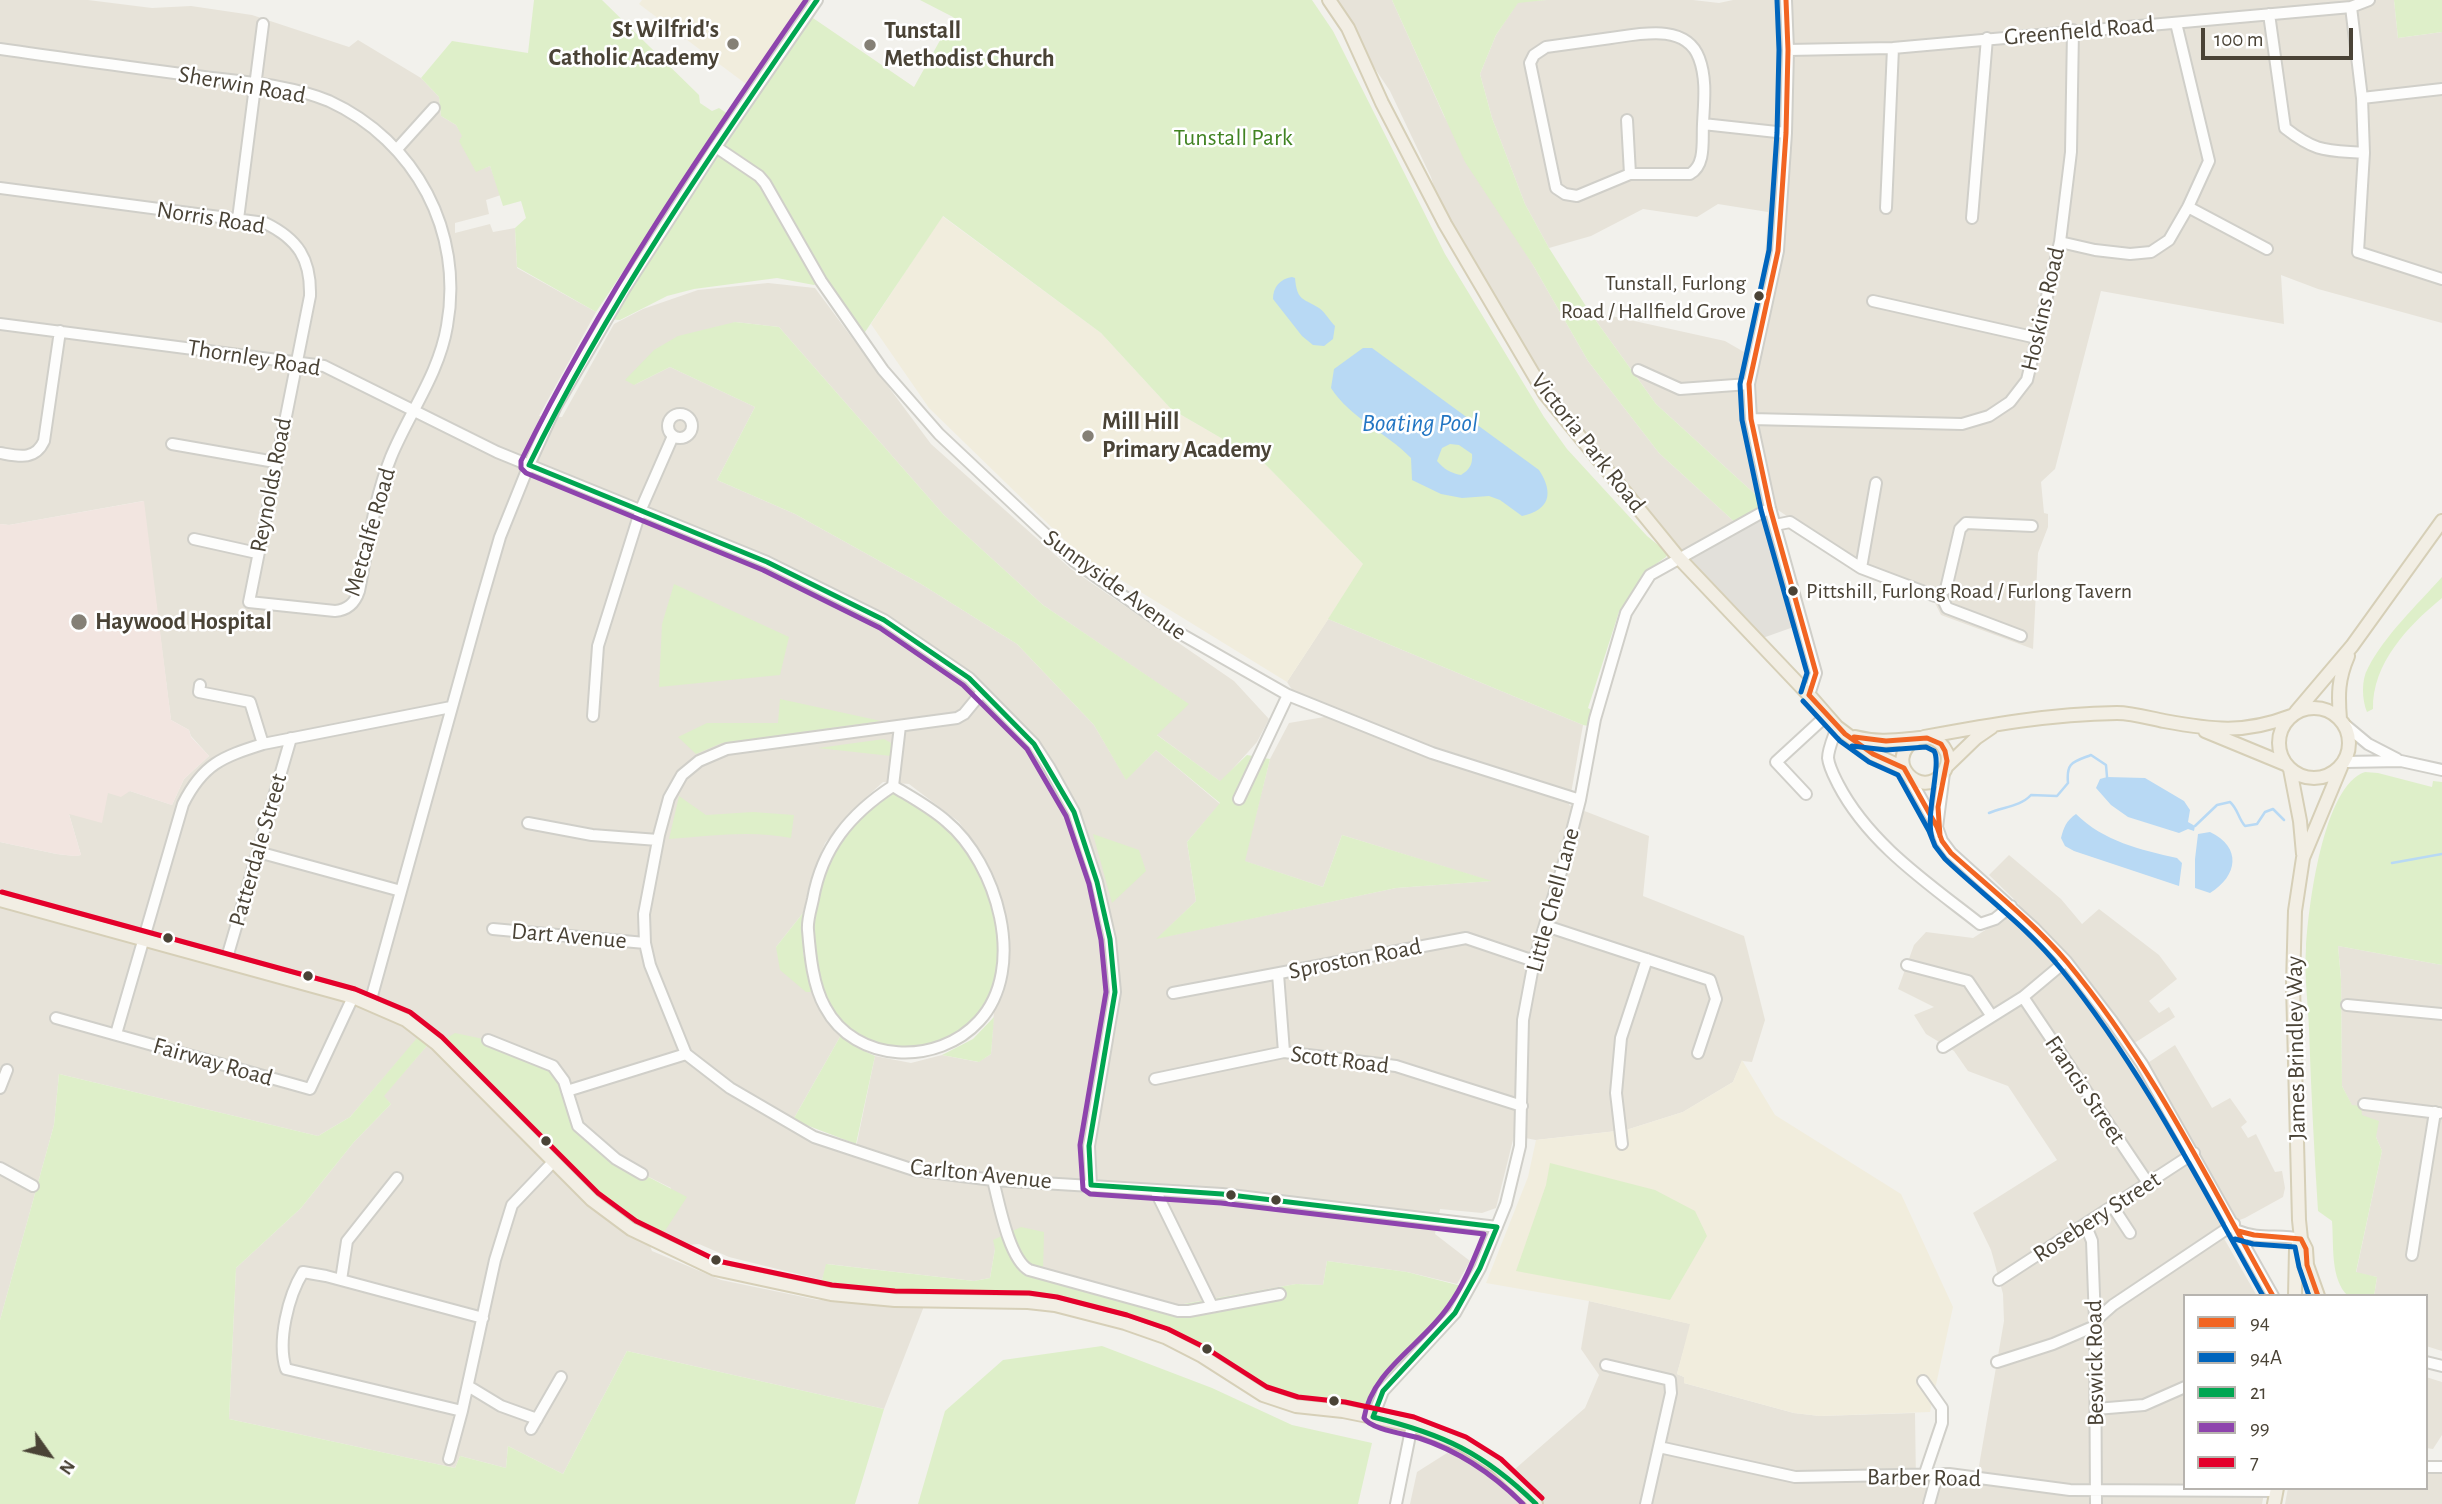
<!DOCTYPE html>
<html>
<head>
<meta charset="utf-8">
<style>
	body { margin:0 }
	#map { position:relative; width:2442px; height:1504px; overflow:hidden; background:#f2f1ec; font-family:"Alegreya Sans",sans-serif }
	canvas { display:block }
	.legend { position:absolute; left:2183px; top:1294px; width:245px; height:196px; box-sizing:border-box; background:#fff; border:2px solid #b7b4af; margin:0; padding:9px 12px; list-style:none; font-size:21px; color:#4a4336 }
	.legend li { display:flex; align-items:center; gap:14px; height:35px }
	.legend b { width:35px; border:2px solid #b7b4af }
	.north { position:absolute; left:14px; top:1420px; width:70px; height:70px; -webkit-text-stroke:5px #fff; paint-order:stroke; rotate:124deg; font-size:19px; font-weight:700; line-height:28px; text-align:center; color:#4a4336 }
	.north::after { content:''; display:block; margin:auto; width:24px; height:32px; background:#4a4336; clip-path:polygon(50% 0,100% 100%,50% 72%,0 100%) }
	.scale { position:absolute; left:2201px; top:28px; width:152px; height:32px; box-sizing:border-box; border:4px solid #4a4336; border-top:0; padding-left:9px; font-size:21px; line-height:24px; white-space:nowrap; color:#4a4336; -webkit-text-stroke:5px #fff; paint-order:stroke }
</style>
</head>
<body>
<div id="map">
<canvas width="2442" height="1504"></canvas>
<ul class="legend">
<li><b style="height:9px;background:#f26522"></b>94</li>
<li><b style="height:9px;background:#0065bd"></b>94A</li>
<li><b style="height:9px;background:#00a651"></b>21</li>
<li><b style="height:9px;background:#8e44ad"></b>99</li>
<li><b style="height:9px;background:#e4002b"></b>7</li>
</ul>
<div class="north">N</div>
<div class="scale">100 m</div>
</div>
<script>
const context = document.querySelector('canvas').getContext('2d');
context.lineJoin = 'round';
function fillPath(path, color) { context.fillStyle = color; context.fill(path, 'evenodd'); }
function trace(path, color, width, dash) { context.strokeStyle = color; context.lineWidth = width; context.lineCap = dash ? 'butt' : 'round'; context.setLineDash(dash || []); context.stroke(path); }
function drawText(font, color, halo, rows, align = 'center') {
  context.font = font + ' "Alegreya Sans",sans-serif'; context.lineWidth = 5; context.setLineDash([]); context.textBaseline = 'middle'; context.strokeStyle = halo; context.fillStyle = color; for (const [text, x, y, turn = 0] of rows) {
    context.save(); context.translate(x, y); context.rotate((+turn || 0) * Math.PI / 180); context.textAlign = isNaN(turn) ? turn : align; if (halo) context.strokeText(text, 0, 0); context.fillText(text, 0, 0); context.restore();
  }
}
fillPath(new Path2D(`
	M0,0H88L152,8L191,6L252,15L349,47L358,40L421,78L439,97L441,116L456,125L463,136L476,171L490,166L501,195L486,200L489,214L455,223V233L490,224L493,232L515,228L517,268L596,312L539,416L562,417L614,324L643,309L698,290L768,283L815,288L931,444L1071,569L1234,681L1269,719L1257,742L1221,782L1156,734L1188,704L1043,605L944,515L779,327L735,322L634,385L670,367L755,407L717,480L795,514L921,584L1017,644L1094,725L1126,779L1156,750L1220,804L1187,842L1196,901L1158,938L1396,888L1490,881L1342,835L1323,887L1244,861L1270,759L1289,723L1336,715L1298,699L1287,682L1328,619L1583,725L1569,805L1649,836L1643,896L1744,936L1765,1020L1752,1062L1742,1061L1733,1082L1683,1112L1626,1130L1536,1140L1514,1136L1496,1208L1482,1213L1440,1209L1435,1234L1470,1261L1457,1284L1407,1272L1327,1261L1323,1285L1296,1284L1178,1305L1042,1272L995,1249L990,1278L974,1281L827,1264L822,1280L729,1257L699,1244L666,1247L657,1243L671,1188L631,1168L588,1134L573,1107L567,1074L516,1050L647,1238L652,1251L721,1280L818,1300L926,1301L884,1409L627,1351L563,1474L508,1446L506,1468L460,1456L455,1468L229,1419L236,1268L301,1208L354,1142L391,1104L383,1096L431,1041L423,1032L350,1117L318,1136L59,1074L54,1125L0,1320V842L57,854L75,856L81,855L69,814L107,793L130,791L172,805L184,779L209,756L191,736L189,730L171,720L143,501L9,525L0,524ZM883,782L909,784L959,822L992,873L1001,896L1009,964L1003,995L994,1011L991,1054L978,1062L942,1055L911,1063L875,1056L855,1152L766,1110L793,1120L841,1035L824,1016L813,992L806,991L776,947L803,913L811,879L825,843L859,804Z
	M1329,0H1392L1444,116L1533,265L1588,361L1659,453L1739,526L1678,557L1545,394L1445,224L1431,177L1390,91Z
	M1546,0H1693L1719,3L1733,0H2394L2398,38L2442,32V323L2318,289L2281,275L2284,324L2101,291L2055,469L2041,482L2044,513L2048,514V527L2038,553L2033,649L1941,615L1934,601L1869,571L1757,496L1656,404L1589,311L1725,341L1744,352L1765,259L1768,212L1718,204L1697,217L1643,209L1591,236L1549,248L1525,204L1492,118L1480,74L1496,35L1518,2Z
	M2009,855L2061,899L2082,924L2099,909L2159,955L2177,979L2149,1001L2159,1013L2169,1007L2175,1017L2122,1051L2137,1070L2175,1045L2212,1108L2230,1098L2247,1122L2241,1127L2248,1138L2256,1134L2275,1172L2282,1171L2285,1188L2283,1197L2245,1218L2218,1228L2257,1296H2185V1488H2265L2262,1504H1410L1417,1472L1447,1453L1515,1469L1585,1408L1599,1375L1581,1349L1589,1301L1691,1324L1677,1374L1684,1377V1383L1794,1413L1820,1416L1915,1413L1916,1483L1975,1489L2004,1321L2003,1294L1991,1250L1973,1213L2057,1160L2008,1086L1968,1071L1954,1051L1926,1034L1914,1015L1934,1007L1898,989L1914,945L1926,932L1973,938L2007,916L2019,904L1989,875Z
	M2338,946L2442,965V1351L2426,1346V1296H2374L2377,1277L2356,1273L2382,1151L2376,1137L2361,1115L2352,1106L2342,1086L2341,979Z
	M2426,1377L2442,1382V1435L2433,1449L2426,1448Z
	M2442,1465V1504H2285L2288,1488H2426V1473L2440,1474Z`), '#e7e3d9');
fillPath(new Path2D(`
	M1770,508L1802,624L1757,640L1678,557Z`), '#e2e0da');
fillPath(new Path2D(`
	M642,0H804L746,84L639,4Z
	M942,216L1101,333L1171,409L1264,463L1364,565L1287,682L1079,554L929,408L871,324Z
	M1742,1060L1775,1115L1901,1194L1953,1307L1930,1412L1820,1416L1794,1413L1684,1383V1377L1677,1374L1690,1324L1589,1301L1486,1283L1528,1177L1536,1140L1626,1130L1683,1112L1733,1082Z`), '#f1eddd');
fillPath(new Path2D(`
	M144,501L171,720L189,730L191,737L209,756L184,779L172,805L130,791L121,797L108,793L102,823L69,814L81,855L75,856L57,854L0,842V524L9,525Z`), '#f2e5e0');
fillPath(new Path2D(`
	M534,0H602L699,95L700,103L712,111L719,108L728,114L596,312L517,267L515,228L526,218L521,201L503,206L490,166L476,172L459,141L462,136L456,125L441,116L439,97L421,78L452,41L528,53Z
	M920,0H1312L1333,31L1445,254L1544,417L1567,449L1647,536L1668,553L1666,557L1646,571L1619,612L1588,708L1597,713L1594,727L1583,725L1328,619L1363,564L1264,463L1171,409L1101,333L943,216L861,338L821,281L814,285L777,278L694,289L667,296L620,320L606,319L810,16L914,87L953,17Z
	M1392,0H1546L1518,3L1496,35L1480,74L1492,118L1525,204L1549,248L1589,311L1656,404L1757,496L1769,503L1739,526L1659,453L1588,361L1533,265L1465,162Z
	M2394,0H2442V32L2398,38Z
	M735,322L779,327L944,515L1043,605L1189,704L1157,735L1220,781L1247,755L1270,759L1245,861L1323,887L1342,835L1492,881L1396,888L1156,939L1196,901L1187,842L1220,803L1156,750L1126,780L1094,725L1017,644L921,584L795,514L717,480L755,407L670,367L634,385L625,380L654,350L678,336Z
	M2442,577V598C2409,625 2372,663 2373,709L2367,712C2362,700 2361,680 2368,668C2385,635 2417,605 2442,577Z
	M674,584L789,637L780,675L659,687L662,624Z
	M780,699L881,721L722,743L696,754L678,737L707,723H778Z
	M884,739L893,744L891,756L818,748Z
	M2365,772L2378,773L2432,787L2433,781L2442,782V965L2338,946L2341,979L2342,1086L2352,1105L2361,1106L2362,1115L2379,1121L2376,1137L2382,1151L2356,1272L2377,1277L2374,1296H2348C2330,1279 2334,1245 2332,1221L2318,1211C2314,1150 2311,1089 2309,1029C2308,1002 2304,975 2306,948C2308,909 2323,785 2365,772Z
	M893,786L946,821L986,875L1002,942L991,1005L954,1042L898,1053L844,1030L818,986L809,922L832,844Z
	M679,796L706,815L753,812L794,815L791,838C751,830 710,836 669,839Z
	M1093,834L1139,850L1146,871L1112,903Z
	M803,913V953L813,992H806L780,970L776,947Z
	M994,1017L991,1054L979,1062L942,1055L973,1039Z
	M422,1032L432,1040L384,1096L391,1104L354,1142L301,1208L236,1268L229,1419L455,1468L460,1456L506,1468L508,1446L563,1474L627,1351L884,1409L855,1504H0V1320L54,1125L59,1074L318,1136L350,1117Z
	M455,1033L488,1040L553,1066L578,1126L631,1168L687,1197L657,1243L631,1229L437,1044Z
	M841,1035L860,1049L875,1056L856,1144L793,1120Z
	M1550,1163L1655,1190L1695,1211L1707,1236L1670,1300L1516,1271L1546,1185Z
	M1021,1227L1044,1232L1043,1272L1178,1305L1296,1284L1323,1285L1327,1261L1407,1272L1469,1288L1455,1313L1394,1378L1373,1417L1296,1406L1202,1355L1055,1305L895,1300L822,1280L826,1264L974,1281L990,1278L995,1249L993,1240Z
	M1102,1346L1212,1388L1292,1425L1372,1443L1358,1504H918L945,1411L1003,1360Z`), '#deefc9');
fillPath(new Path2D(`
	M1292,277L1295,278C1297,301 1303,298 1319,308C1325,312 1330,321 1335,326L1333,339L1324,346L1313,345L1302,336L1273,299C1273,287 1280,279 1292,277Z
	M1363,348H1372L1539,470C1554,493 1550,510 1522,516L1500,500L1489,496L1462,498L1441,494L1412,480L1411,458C1387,433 1350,418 1331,388L1334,369ZM1450,444L1459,445L1472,454C1473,465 1469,470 1461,475C1450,473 1444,469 1437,461L1442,448Z
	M2107,777L2145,778L2184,801L2190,810L2188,822L2195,826L2194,831L2188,829L2179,833L2128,817L2111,805L2096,788L2100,779Z
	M2076,814C2103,841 2141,850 2177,858L2182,863L2179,886L2074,851L2065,846L2061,838C2064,827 2066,821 2076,814Z
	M2210,832C2242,847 2238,876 2210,893L2195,888V859L2198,834Z`), '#b8d9f4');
trace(new Path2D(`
	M1989,813C2004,807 2021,806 2031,795L2057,796L2068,783C2066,762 2073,762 2091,755L2106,765L2107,777
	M2195,826L2217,805L2230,802C2238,809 2238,818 2245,826L2257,824L2265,812L2273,809L2284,820
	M2392,863L2442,854`), '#b8d9f4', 2.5);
const minor = new Path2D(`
	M1786,0L1788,50L1786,133L1778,251L1749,384L1751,419L1770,508L1816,673L1809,695
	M2351,7L2362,98L2364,153L2358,252L2442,279
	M2269,14L2285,128C2317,153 2326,150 2364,153
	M0,49C68,59 136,68 204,77C245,82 291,85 329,101C416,141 464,232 447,326C439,374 409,413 391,457C374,499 368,546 359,591C355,603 348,610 335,611L249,602L310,296C311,259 298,239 265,223L0,188
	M1788,50L1893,48L2351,7L2369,0
	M2362,98L2442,89
	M1627,120L1630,174
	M1703,124C1702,141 1706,165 1690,174H1630L1577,196L1565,194L1556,188L1530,63L1534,55L1546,47C1568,44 1590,41 1611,38C1640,34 1686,23 1699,58C1707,79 1704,102 1703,124L1786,133
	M716,147L759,176L765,183L821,281L883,370L939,434L1074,561L1160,622L1288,695L1432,753L1580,800
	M397,149L434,108
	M2188,207L2267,249
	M1886,208L1893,48
	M1972,218L1987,38
	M238,219L263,24
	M2060,242L2095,250L2130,254L2151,252L2169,240L2188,207L2209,161L2176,23
	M1873,301L2037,338
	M0,324L324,366L497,452L767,562L884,620L969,678L1034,744L1049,767L1074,812L1097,882L1110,939L1115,992L1089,1146L1091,1185
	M1638,370L1680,389L1749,384
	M668 426a12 12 0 1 1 24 0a12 12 0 1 1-24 0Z
	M1751,419L1962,424L1989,416L2010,402L2027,380L2060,242L2071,152L2073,30
	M172,444L275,462
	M0,453C18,456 35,461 44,441L60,331
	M1775,525L1790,522L1861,568L1876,483
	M194,539L257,553
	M1861,568L1935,596L1946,589L1960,529L1966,523L2032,526
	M1940,593L1947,608L2021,636
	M200,685L199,692L250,702L263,744
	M982,692L964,714L957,718L727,749L699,761L682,775L669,798L659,835L644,914L645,943L650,965L686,1054L730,1088L814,1137L914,1170L993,1180L1222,1194L1497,1227
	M593,716L598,646L641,509L673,436
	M2344,724L2368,744L2397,759
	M1837,727C1834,736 1828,749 1828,758C1829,767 1834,776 1838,784C1869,844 1928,883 1980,924L1995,919L2011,906
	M2345,762L2401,761L2442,770
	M1908,775L1937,827L1942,841L1951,853L2035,929L2066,961L2112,1021L2142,1064L2273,1296
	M893,786C850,814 822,848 813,899C811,909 807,920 808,930C810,955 813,986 825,1007C855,1064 938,1066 979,1021C1028,968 997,863 946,821C930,807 911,797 893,786L900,726
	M1806,794L1776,762L1826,716
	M1239,799L1288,695
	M528,823L592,835L658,840
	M1937,827L1944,773
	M258,852L401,891
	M1546,926L1710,980L1716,999L1698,1053
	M493,929L645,943
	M226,961L291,738
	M1907,965L1968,981L1991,1015
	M1278,974L1284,1052
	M1173,993L1466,938L1534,961
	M2023,997L2148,1183
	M370,1003L480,606L500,537L529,465L556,406L625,288L716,147L817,0
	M2347,1005L2442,1014
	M56,1018L310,1089L353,997
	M116,1034L183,804C203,764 222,757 263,744L451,707
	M488,1040L553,1066L564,1081L578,1126L616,1159L642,1174
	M1943,1047L2023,997L2066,961
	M1155,1079L1284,1052L1396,1066L1522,1106
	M0,1088L7,1070
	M567,1091L686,1054
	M2364,1104L2439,1113
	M1622,1144L1616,1093L1621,1038L1647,959
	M0,1168L33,1186
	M993,1180C999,1203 1009,1259 1029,1270L1178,1311H1189L1280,1294
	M1155,1190L1212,1306
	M2113,1207L2130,1233
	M2085,1224L2092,1241L2095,1321L2096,1504
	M2238,1231C2259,1240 2279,1234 2301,1239
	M2412,1255L2435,1112
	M341,1280L347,1241L397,1178
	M1999,1280L2194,1153
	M2095,1321L2113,1305L2234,1224
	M1997,1362L2053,1344L2095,1326
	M2426,1362L2442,1366
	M1606,1365L1670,1380L1671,1393L1646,1504
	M1923,1381L1942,1408V1423L1924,1476
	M468,1386L501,1406L537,1419
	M2096,1409L2144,1405L2185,1387
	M462,1411L286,1369C277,1342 288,1296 303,1272L326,1276L483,1318
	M1373,1417L1383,1391L1455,1313L1480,1268L1506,1204L1520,1146L1523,1020L1534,961L1564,862L1580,800L1595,719L1626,613L1650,575L1770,508
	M531,1429L561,1377
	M1659,1447L1795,1477L1949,1474L2070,1490L2276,1491
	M449,1459L462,1411L495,1260L512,1205L553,1162
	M2426,1467H2442
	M1396,1504L1412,1425
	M1929,1504L1937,1475`);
const major = new Path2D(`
	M1329,0L1348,28L1382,103L1445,224L1545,394L1678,557L1809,695L1837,727L1873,754L1904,768
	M2279 743a35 35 0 1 1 70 0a35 35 0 1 1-70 0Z
	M2296,712L2352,646L2442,521
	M2340,719C2338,695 2338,679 2348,656
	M2205,731L2285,764
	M1855,737C1874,742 1891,741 1910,739C1917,739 1924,736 1932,738C1939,740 1944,747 1947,753C1949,760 1947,769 1942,774C1922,800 1881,762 1916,739
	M1924,737C1989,725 2050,714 2117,713C2132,713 2149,718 2164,721C2213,730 2244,734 2291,716
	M1946,767L1976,738L1992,727
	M2290,769L2300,821L2303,854
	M0,900L353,997L406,1020L437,1044L592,1200L631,1229L715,1269L831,1294L895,1300L1028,1302L1055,1305L1125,1323L1165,1337L1202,1356L1263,1395L1296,1406L1343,1411L1412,1425L1463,1445L1496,1466L1536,1504
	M2295,1296L2296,1249L2301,1239
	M2318,1296L2307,1265L2306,1249L2301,1239L2299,1220L2293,984L2295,911L2303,858L2341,767
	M2274,1504L2277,1488`);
trace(minor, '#d0cfc9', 14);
trace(major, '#d6cfb7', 16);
trace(minor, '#fdfdfc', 10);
trace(major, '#f2eee4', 12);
trace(new Path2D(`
	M1786,0L1788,50L1786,133L1778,251L1749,384L1751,419L1770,508L1816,673L1809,695
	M1809,695L1845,734L1873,754L1904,768L1937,827L1942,841L1951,853C1990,888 2033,922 2067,962C2151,1063 2209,1182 2273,1296
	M1854,737L1886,741L1927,738L1941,744L1945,751L1947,761L1938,807L1940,836
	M2238,1231L2254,1235L2301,1239L2306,1249L2307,1265L2318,1296`), '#f26522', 5);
trace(new Path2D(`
	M1777,0L1779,50L1777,133L1769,250L1740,384L1742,420L1761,510L1807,673L1801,692
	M1803,701L1840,741L1869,762L1898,775L1929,831L1935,846L1945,859C1983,895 2028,928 2061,969C2142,1069 2200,1184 2263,1296
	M1852,746L1886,750L1926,747L1934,751C1942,763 1925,813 1932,838
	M2235,1239L2253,1244L2295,1247L2299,1267L2309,1296`), '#0065bd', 5);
trace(new Path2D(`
	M817,0C713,151 610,300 529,465L767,562L884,620L969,678L1034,744L1074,812L1097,882L1110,939L1115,992L1089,1146L1091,1185L1222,1194L1497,1227L1480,1268L1455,1313L1383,1391L1373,1417C1443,1434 1484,1453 1536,1504`), '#00a651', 5);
trace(new Path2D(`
	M806,0C703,149 601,298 521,461V468L526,473L763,570L880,628L963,685L1027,749L1066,816L1089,884L1101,940L1106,992L1080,1145L1083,1189L1090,1194L1221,1203L1484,1234C1474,1259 1464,1285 1448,1307C1422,1345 1372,1370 1364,1418C1370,1429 1405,1434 1419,1438C1459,1451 1493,1474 1523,1504`), '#8e44ad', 5);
trace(new Path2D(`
	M2,892L355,989L410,1012L442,1037L598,1193L636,1221L718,1261L832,1285L895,1291L1029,1293L1057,1297L1127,1315L1168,1329L1206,1348L1267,1387L1298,1397L1345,1402L1414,1417L1466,1437L1501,1459L1542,1498`), '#e4002b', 5);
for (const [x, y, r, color] of [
	[733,44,7,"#858076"],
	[870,45,7,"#858076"],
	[1759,296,6,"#4a4336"],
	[1088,436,7,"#858076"],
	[1793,591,6,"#4a4336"],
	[79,622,9,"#858076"],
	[168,938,6,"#4a4336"],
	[308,976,6,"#4a4336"],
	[546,1141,6,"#4a4336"],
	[1231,1195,6,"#4a4336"],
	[1276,1200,6,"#4a4336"],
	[716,1260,6,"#4a4336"],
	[1207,1349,6,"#4a4336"],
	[1334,1401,6,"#4a4336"]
]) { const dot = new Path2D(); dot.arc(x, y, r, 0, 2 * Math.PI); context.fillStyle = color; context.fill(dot); trace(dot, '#fff', 2.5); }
drawText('22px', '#4a4336', '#fff', [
	["Tunstall, Furlong",1746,283],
	["Road / Hallfield Grove",1746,311],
	["Pittshill, Furlong Road / Furlong Tavern",1806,591,"left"]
], 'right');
drawText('bold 24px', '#4a4336', '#fff', [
	["St Wilfrid's",719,30,"right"],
	["Catholic Academy",719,58,"right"],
	["Tunstall",884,31],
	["Methodist Church",884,59],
	["Mill Hill",1102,422],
	["Primary Academy",1102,450],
	["Haywood Hospital",95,622]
], 'left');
drawText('24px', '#4a4336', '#fff', [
	["Greenfield Road",2079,31,-5],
	["Sherwin Road",242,85,10],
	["Norris Road",211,218,9],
	["Hoskins Road",2043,309,-77],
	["Thornley Road",254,358,9],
	["Victoria Park Road",1588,443,52],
	["Reynolds Road",271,485,-79],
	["Metcalfe Road",370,532,-74],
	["Sunnyside Avenue",1115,585,36],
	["Patterdale Street",258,850,-74],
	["Little Chell Lane",1553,900,-75],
	["Dart Avenue",569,936,5],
	["Sproston Road",1355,959,-11],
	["James Brindley Way",2296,1048,-91],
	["Scott Road",1340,1060,7],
	["Fairway Road",213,1062,16],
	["Francis Street",2085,1090,56],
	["Carlton Avenue",981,1174,6],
	["Rosebery Street",2097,1217,-33],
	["Beswick Road",2095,1363,-91],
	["Barber Road",1924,1478,1]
]);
drawText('24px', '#418322', '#fff', [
	["Tunstall Park",1233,138]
]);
drawText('italic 26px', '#2376c3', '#fff', [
	["Boating Pool",1420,423]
]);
</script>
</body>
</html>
